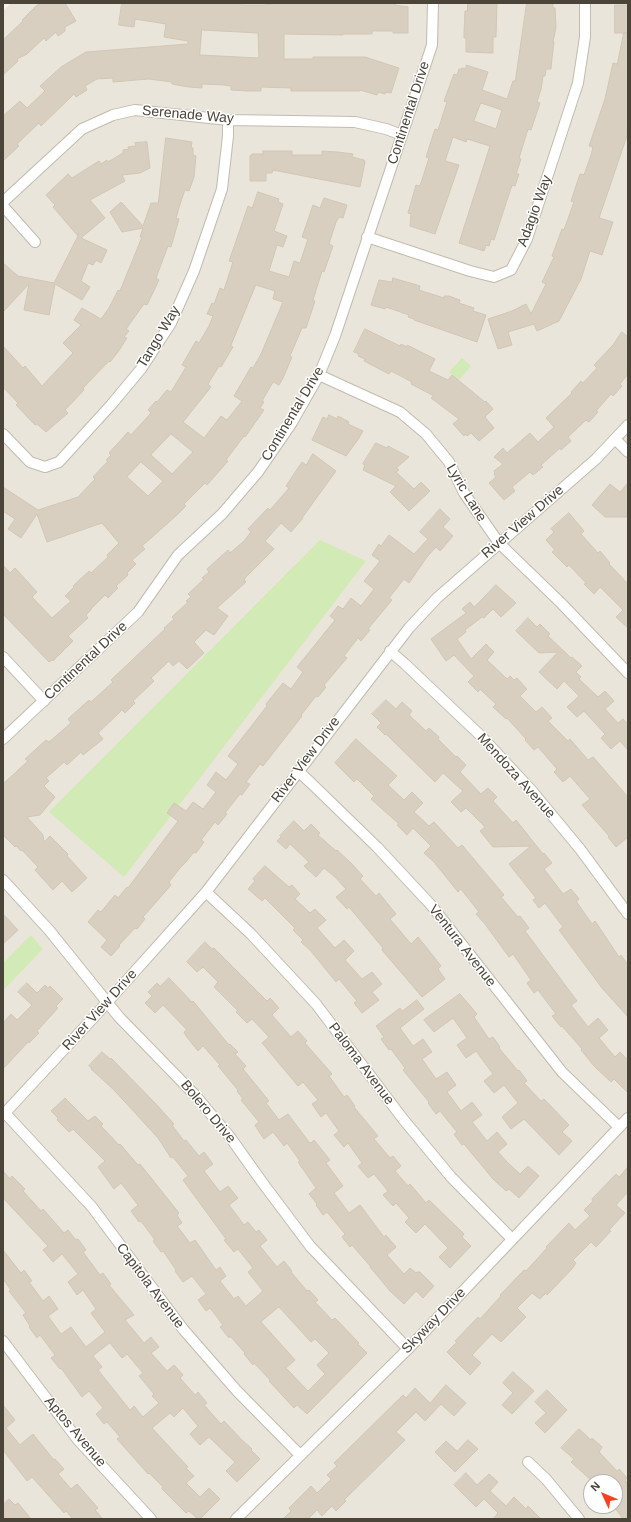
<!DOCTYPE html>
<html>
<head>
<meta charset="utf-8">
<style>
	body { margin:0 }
	#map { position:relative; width:631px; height:1522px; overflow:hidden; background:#f6f3ec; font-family:Helvetica,sans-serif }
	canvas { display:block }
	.frame { position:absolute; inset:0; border:4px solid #4b4439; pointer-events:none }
	.north { position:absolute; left:583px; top:1474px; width:40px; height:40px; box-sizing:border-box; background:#fff; border:1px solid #b7b4b0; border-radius:50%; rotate:314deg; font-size:11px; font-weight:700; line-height:16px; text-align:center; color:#4b4439 }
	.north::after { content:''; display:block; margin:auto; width:14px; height:18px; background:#fc3f1d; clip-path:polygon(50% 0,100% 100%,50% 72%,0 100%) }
</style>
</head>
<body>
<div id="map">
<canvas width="631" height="1522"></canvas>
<div class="frame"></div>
<div class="north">N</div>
</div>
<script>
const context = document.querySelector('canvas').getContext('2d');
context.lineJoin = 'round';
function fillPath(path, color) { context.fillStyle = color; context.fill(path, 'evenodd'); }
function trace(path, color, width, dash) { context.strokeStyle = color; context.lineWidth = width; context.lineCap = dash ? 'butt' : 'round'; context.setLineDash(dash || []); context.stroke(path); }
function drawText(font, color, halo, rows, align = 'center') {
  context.font = font + ' Helvetica,sans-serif'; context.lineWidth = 3; context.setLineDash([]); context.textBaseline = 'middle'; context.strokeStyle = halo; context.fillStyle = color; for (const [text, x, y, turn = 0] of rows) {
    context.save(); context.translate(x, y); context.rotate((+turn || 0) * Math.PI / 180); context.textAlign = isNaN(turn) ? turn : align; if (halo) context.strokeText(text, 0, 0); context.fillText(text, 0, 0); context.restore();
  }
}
fillPath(new Path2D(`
	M11,3H628V1519H3V991L43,949L31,936L3,963V11ZM591,1482H615V1506H591Z`), '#eae5da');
fillPath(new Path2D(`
	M462,358L471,366L459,380L449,372Z
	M320,540L366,561L124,877L49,812Z
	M31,935L43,949L3,991V963Z`), '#d2eab5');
const building = new Path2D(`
	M42,3H65L76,21L65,27V31L58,36L56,32L46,41L44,38L27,54L17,59L18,61L3,75V40L23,21L22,20L36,6Z
	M122,3H242V5H263L273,4L272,3H395V5L408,7V33H393V31H372V34H343V35L284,34V59H313V57H365L399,68L391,93L386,92L385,94L378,92L377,95L360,90V91H291V88L261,87V91H248L231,90V86L224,85L202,84V88L189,87L172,84V82L149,79L113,82V78L97,79L85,86L87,90L76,97L74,94L41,126L39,123L17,144L19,146L3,161V116L20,101L27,108L45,91L40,86L61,67L86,52L188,44V41L164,37L166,24L135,19L134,27L119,25ZM202,30L258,33L259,58L200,55Z
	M468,3H497L496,37H493V53L466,52V38H464V32L465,11H467Z
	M527,3H553V8H555L556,27L553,42H554L552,58L551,69H546L545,76H543L541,89L537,102L540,103L531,130L528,129L519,158L521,159L516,174H519L515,186L512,185L494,240L491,239L489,246L486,245L484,251L459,243L490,146L467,139L466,142L453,137L445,161L459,165L435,234L410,226L411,214L408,213L416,185L420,186L429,158L426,157L434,132L435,129L438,130L447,102L444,101L454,74L457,75L459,69H461L462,68L466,69V65L488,72L482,90L507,99L513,81H515ZM481,103L502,110L496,129L474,121Z
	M615,5H628V33H615Z
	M624,33L628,34V133L599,218L613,222L602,255L590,251L581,279L559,321L537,331L534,324L508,332L512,345L498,349L488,319L512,311L526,304L531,314L546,284L542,282L554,257L552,256L562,229L564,230L574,202L571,201L580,174L584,175L591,155L593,147L589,146L605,99L613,63L617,64Z
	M166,138L192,142L191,148H193V155L196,156L194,177L189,191L185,190L181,201L176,218L179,219L171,247L168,246L156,278L159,280L147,305L144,304L126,329L129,331L124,337L127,338L118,352L110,362L109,361L83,388L84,390L65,410L68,413L46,432L37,424L35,425L16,405L18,403L3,387V346L23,368L25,366L42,386L73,353L63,343L81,325L74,320L82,308L101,319L109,308L118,290L120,291L142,237H140L143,228L122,232L110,212L121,202L143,226L151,203H158Z
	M147,142L150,168L140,173L122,175L125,181L90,200L105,218L81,238L107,250L101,263L96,260L93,265L88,263L81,281L90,287L82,300L55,284L49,315L24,310L29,284L3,312V263L18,276L54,283L78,236L53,207L55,205L46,195L68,174L72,178L99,161L101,164L107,160L108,162L123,153V150L129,149L128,147L136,146L135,143Z
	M263,151H292V155H322V151L338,152L353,154L352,157L364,160L365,162L360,187L273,170L272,173H266V181H250V156L252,154H263Z
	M258,192L279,199L278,202L283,204L274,231L287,236L283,247L277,245L269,271L289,277L294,261L300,263L308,239L302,237L313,205L320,208L324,198L347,205L343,218L339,217L336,222L329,244L333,246L324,272L322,271L313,300L315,301L306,328H302L290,356L292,357L283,378L279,385L273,382L262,401L264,402L260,408L264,410L245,437L244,436L226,460L228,461L207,485L205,483L184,504L186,506L177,515L142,546L145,549L132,560L136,564L127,573L128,575L116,586L118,588L108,598L105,595L91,609V610L86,615L88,618L68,636L73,641L53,661L52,660L49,662L3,614V565L10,573L15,568L37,592L32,597L52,618L71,601L65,596L74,587L73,586L89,571L91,573L108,557L107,555L119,543L102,523L47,542L37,514L21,538L8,529L15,519L3,511V487L38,510L78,497L95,479L93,477L108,461L106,460L111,455L109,453L128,432L131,435L151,413L148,410L156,401L157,402L167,390L171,392L186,367L182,365L196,341L199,343L209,326L213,316L207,314L212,303L214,304L220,288L224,290L233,262L229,261L236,241L248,206L252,208ZM256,285L275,291L273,299L283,302L261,354L253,368L251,367L234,396L242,401L227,420L221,416L204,438L183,422L211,387L208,384L219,366L221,367L233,347L231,346ZM171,434L193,452L172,474L151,455ZM141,462L163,481L148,496L127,477Z
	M393,278L420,286L419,290L444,298V296H449L460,300L459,303L474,308L473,311L486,315L477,342L414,320V319L408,317L409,315L386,307L385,309L371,305L379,280L392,282Z
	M365,329L400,346L401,344L407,347V345L435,359L429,371L448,380L452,375L485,402L486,401L493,409L485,417L494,428L479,441L471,433L467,436L465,434L464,436L453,424L459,419L431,398L434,396L411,384L412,382L391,371L389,374L364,361L365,359L358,356L359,354L354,352Z
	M622,332L628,337V374L620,384L622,386L613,396L611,394L596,411L598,412L589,422L586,420L568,437L571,441L561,450L560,448L541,465L543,467L533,475L530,472L512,487L515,491L504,500L489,483L496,477L494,474L495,473L494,471L503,464L494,457L503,448L507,453L530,433L538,442L554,427L546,418L572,393L571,392L581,381L583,383L597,368L594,365L613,345Z
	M329,415L337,419L338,416L349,422L348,424L363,431L359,438L346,456L312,440L323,417L327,419Z
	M376,443L387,448L388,446L409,457L396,468L399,470L396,472L414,489L421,482L430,491L409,511L390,492L396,486L363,470L365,465L363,464Z
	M313,454L336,471L302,518H303L291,532L281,523L265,541L274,549L244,579L246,582L217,608L228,616L214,635L206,630L194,642L204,653L187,669L179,661L173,666L169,661L151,678L154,681L133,701L135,703L125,713L122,710L98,733L103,739L83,755L81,752L67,765L64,762L46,778L49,781L44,786L55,797L40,815L27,817L43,835L44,842L50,836L68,854L67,856L87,878L72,892L62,881L53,890L35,870L38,867L22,850L21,851L16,846L15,847L3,835V784L28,761L25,759L46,740L49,742L71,723L68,719L89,700L91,702L103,691L113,682L111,680L165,629L164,628L174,619L172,617L188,602L186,601L191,597L188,594L204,579L202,578L209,572L207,569L228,550L230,553L244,541L251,532L248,529L268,508L270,510L289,488L286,486L302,462L306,465Z
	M628,483V517H605L592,505L610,484L620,492Z
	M440,509L450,519L443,527L453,536L440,551L436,547L427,557L409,583L404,579L389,598L392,600L368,629L370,630L361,641L358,638L344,656L347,658L324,685L326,687L318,697L316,696L301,715L302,716L263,766L260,764L246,782L250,784L242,795L240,794L225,813L227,814L218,825L215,822L201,840L204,842L196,853L194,852L186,862L180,868L169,882L171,885L143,917L145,919L137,929L135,928L119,945L120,946L111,956L101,947L107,940L88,922L98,910L101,912L115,895L118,898L127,887L128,888L178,821L167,813L174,803L186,811L193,802L203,809L216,792L207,785L216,772L226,780L238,764L228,756L267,706L266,704L283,683L291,689L303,672L297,667L335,620L330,616L338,606L343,609L351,598L361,606L374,589L364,581L380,561L372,555L379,544L381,546L389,535L414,554L428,539L420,532Z
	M569,513L584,531L581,534L598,553L600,551L610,563L609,564L628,584V628L616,617L623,610L600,587L594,594L584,584L586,583L569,565L567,567L552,552L555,550L546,540L554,532L551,529Z
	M496,585L516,603L501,617L493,609L484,618L482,617L465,630L466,632L457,639L471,659L486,644L494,652L487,660L507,679L510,676L514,680L517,678L527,689L520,696L536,712L542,707L552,718L548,721L568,741L570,739L588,760L593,757L628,797V837L616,847L608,837L609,836L582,805L590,799L570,776L563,782L554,772L557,769L538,747L534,750L525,740L526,739L507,718L506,719L493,707L496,704L480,689L478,692L468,682L474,676L454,655L446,661L431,639L466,613L462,609L470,602L474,607Z
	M528,618L537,627L540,624L550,634L548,636L571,658L572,657L582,666L576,672L581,677L579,679L598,697L605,691L614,701L605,709L618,723L623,719L628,724V750L620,741L611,749L601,738L605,734L584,711L577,717L567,707L579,696L564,681L557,689L539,672L558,652L539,653L516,631Z
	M386,700L396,709L402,702L412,711L409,715L426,731L429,728L439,737L438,739L456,757L457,756L466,765L460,772L481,794L488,788L497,797L493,801L513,823L516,820L543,854L544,853L552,863L544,869L563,894L571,889L579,899L576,901L592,924L595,921L619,957L621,955L628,965V1017L602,988L559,930L563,927L545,903L539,908L533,900L536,898L509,864L531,846L493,847L480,831L485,827L466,808L461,812L451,802L463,791L443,773L435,782L386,734L385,735L377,727L381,723L372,714Z
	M356,739L397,776L388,785L404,800L412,792L423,803L414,812L429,826L434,822L458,848L462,845L504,895L501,897L518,917L520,916L529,928L525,931L577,1001L571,1005L588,1027L598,1018L608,1030L599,1038L615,1057L620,1052L628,1060V1093L614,1079L611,1082L594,1066L581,1050L582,1049L562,1026L561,1027L552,1016L556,1014L538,990L534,993L527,983L531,980L513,954L509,957L485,924L476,914L479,912L461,889L458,892L434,862L424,853L431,846L413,828L407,835L397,825L399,824L371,799L374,796L357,779L354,782L335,763Z
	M294,821L304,831L311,824L320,833L318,835L336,851L337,850L352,864L363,876L360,879L376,896L379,893L396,914L390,919L411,944L418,937L427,948L441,966L438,969L445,979L422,997L382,950L383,948L349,907L347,909L336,897L346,889L335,877L324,868L316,877L304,866L309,862L290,844L286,849L277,841L281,837L280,836Z
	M265,866L289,887L292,885L300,894L295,899L310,913L315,909L326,920L317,928L335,948L344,940L354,951L345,960L362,979L372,972L382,984L372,992L379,1000L362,1013L354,1003L357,1001L339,979L336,982L310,950L301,942L303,940L293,930L295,928L265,898L262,901L248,889L255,881L253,879Z
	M3,914L18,930L3,944Z
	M205,942L212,949L214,948L267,1001L270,998L279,1008L272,1015L291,1037L298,1031L307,1041L305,1043L332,1074L329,1076L344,1097L347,1095L355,1106L354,1107L378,1136L374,1139L390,1158L393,1156L401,1166L395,1171L408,1186L410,1184L426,1203L429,1200L464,1234L462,1237L471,1246L450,1268L439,1257L448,1248L425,1224L416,1233L405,1222L409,1218L396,1203L393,1206L383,1195L388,1191L374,1174L368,1178L358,1166L362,1163L348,1143L344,1147L334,1135L339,1131L326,1113L321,1117L312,1104L318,1100L303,1082L298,1086L262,1043L269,1037L252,1019L247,1023L236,1012L238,1011L214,987L218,982L203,967L197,972L187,962Z
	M169,978L192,1002L193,1001L229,1045L230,1044L238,1052L235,1054L246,1066L243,1069L269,1101L266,1103L279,1120L288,1114L309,1142L311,1143L314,1140L330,1160L326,1163L343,1186L334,1193L349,1213L360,1205L384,1237L386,1235L396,1247L387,1255L404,1274L410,1268L416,1273L417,1272H420L434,1286L423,1298L416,1291L404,1304L390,1291L370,1267H371L352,1245L350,1247L342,1237L345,1234L327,1212L323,1215L316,1205L317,1204L309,1194L316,1188L298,1162L300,1161L287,1143L284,1146L273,1132L264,1139L256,1127L255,1125L259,1122L241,1100L243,1099L237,1091L238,1090L218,1066L220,1065L203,1046L198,1051L186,1036L184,1032L187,1030L163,1005L155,1013L145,1003L152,996L148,992L157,983L160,986Z
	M27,983L37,993L45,985L48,988L50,986L63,999L56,1006L58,1008L37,1031L39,1033L29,1043L28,1042L3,1069V1023L11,1014L17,1020L32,1005L18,992Z
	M460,994L477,1014L474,1017L489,1039L493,1037L500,1047L499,1048L518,1071L519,1070L527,1081L524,1083L541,1101L544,1099L569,1125L562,1132L572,1141L559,1155L524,1119L511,1129L502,1117L518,1103L504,1085L494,1093L484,1081L493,1074L476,1051L466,1058L457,1045L467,1038L453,1018L434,1032L424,1020Z
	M417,1000L424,1009L400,1028L413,1046L423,1039L432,1052L422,1059L436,1079L447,1072L456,1085L447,1092L461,1111L472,1102L482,1115L472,1122L487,1141L497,1132L507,1144L498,1152L507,1162L520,1174L528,1166L539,1176L519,1198L509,1189L506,1191L493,1179L464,1144L462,1145L454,1134L457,1132L440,1111L436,1114L428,1103L429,1102L403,1070L405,1068L391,1049L389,1050L381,1039L384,1037L376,1026L400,1008L402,1011Z
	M102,1052L110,1059L111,1058L155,1103L174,1124L172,1125L184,1141L186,1140L199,1156L204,1152L213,1164L204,1171L220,1192L228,1186L238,1198L229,1205L244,1225L248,1222L256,1232L259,1230L267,1240L260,1246L277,1267L284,1261L292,1271L291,1272L307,1291L309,1290L318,1300L315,1302L332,1320L335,1318L359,1343L358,1344L367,1353L307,1414L297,1405L294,1408L269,1381L270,1380L254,1363L253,1365L244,1354L245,1353L230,1336L229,1338L220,1327L223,1325L210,1308L206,1311L198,1300L206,1294L192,1276L183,1282L175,1271L176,1270L163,1251L161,1252L153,1241L155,1240L141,1221L139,1222L131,1211L138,1205L121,1183L114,1189L98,1167L105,1161L73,1129L69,1132L57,1120L58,1118L51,1111L65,1098L88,1121L95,1116L103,1124L101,1126L119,1145L120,1144L138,1165L140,1164L179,1213L177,1215L182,1223L177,1226L190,1243L195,1240L216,1270L220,1267L226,1276L220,1281L234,1299L238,1296L246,1306L263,1291L248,1272L253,1268L238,1249L234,1252L224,1240L226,1239L183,1180L188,1176L173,1157L171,1158L158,1138L114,1090L91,1069L92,1068L89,1066ZM279,1307L311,1342L315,1339L329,1353L317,1365L325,1374L308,1391L286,1368L295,1360L261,1322Z
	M628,1167V1192L616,1205L625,1213L609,1230L611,1231L596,1247L591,1242L573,1260L576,1263L572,1269L547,1295L546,1293L540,1299L532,1293L517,1308L526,1317L501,1342L492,1334L472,1355L481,1363L470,1375L447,1352L457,1342L455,1341L478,1317L480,1319L501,1296L500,1295L524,1270L526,1271L547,1248L546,1247L569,1223L575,1230L590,1216L584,1210L593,1201L592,1199L616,1174L619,1177Z
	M3,1171L10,1179L12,1176L25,1189L23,1191L41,1211L43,1209L64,1233L68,1230L76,1240L78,1239L86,1250L83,1252L100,1275L103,1273L111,1284L109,1285L134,1315L125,1320L144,1343L151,1337L159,1347L151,1353L167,1371L174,1365L183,1375L180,1378L195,1395L198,1392L207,1403L204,1405L221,1424L224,1421L242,1440L252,1449L251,1450L260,1459L237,1482L226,1471L235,1462L209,1437L200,1445L190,1434L198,1426L183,1408L174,1417L170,1413L152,1428L188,1467L186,1468L194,1476L186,1483L200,1497L209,1488L220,1499L200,1519H198L189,1511L186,1513L162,1489L163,1487L149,1473L148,1474L117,1439L120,1437L107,1422L104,1424L96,1414L103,1408L89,1391L82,1397L61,1368L60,1369L51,1358L55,1355L40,1335L37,1338L29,1327L30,1326L23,1315L26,1313L9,1291L11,1290L3,1279V1250L21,1273L24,1270L32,1281L29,1282L43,1301L49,1296L58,1309L48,1316L61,1334L71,1327L86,1347L105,1332L91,1313L96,1309L83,1290L77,1295L68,1282L78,1274L62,1254L53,1262L43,1250L48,1246L3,1198ZM110,1343L122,1358L127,1354L143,1373L139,1376L154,1394L152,1396L159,1403L143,1417L134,1406L130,1410L98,1370L102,1367L93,1356Z
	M513,1372L534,1391L512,1414L502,1405L513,1393L503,1383Z
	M446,1385L466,1403L454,1416L441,1404L425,1421L416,1412L396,1432L405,1440L344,1500L346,1501L336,1511L332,1506L322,1516L317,1510L308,1519H283L291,1511L289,1508L311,1486L317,1493L331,1479L327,1475L337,1466L334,1463L403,1395L406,1398L415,1388L430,1403Z
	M547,1390L567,1410L545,1433L535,1423L546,1413L535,1402Z
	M3,1405L15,1420L6,1428L20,1445L33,1434L54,1460L55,1459L64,1469L58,1474L71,1489L77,1484L98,1508L95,1510L103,1519H73L66,1511L64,1513L32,1477L27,1481L3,1450Z
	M579,1429L591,1440L592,1438L602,1447L599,1452L617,1471L619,1469L627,1478L625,1480L627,1482H625L628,1485V1519H623L615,1508V1482H593L571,1462L574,1459L561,1448Z
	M468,1440L478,1449L455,1472L435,1452L446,1441L457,1451Z
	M466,1473L477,1485L489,1474L498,1482L490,1491L506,1506L514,1497L526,1509L528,1506L541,1519H493L498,1513L484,1499L476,1507L454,1485Z
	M9,1499L15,1505L18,1503L31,1519H3V1505Z`);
fillPath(building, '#d8cfc1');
trace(building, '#d3c7b4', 1);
const street = new Path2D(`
	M3,202L82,129L113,115L135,110L228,120L355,122L386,129L402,135
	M3,206L35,242
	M367,237L470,271L494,277L511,270L527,239L578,83L585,37V3
	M319,375L400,412L426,434L449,462L464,493L499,543L561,603L628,673
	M3,434L30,462L45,467L59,462L111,405L141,369L171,323L194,271L222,189L228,136V120
	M615,439L628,452
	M390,651L405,664L481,736L532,791L580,849L628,914
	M3,657L44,701
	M3,739L138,612L178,555L222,514L258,472L291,424L319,375L335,336L432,45L433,3
	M298,771L311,783L377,847L431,905L562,1072L619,1127
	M3,880L49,930L119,1017L195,1095L230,1137L262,1182L310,1246L408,1349
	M206,892L251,934L316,1004L403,1119L451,1177L512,1239
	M5,1113L92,1207L183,1329L237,1391L300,1455
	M3,1115L94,1017L206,892L409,628L437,598L596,459L628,425
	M3,1341L78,1440L151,1519
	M528,1462L546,1479L579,1519
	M236,1519L408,1349L628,1118`);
trace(street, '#c2bbae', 12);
trace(street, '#fff', 10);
drawText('14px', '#4b4439', '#fff', [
	["Continental Drive",409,113,-72],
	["Serenade Way",188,115,5],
	["Adagio Way",535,211,-70],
	["Tango Way",159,337,-59],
	["Continental Drive",293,414,-59],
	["Lyric Lane",466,493,59],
	["River View Drive",523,522,-41],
	["Continental Drive",86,661,-43],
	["River View Drive",306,760,-53],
	["Mendoza Avenue",516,776,48],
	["Ventura Avenue",462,946,52],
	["River View Drive",100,1010,-48],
	["Paloma Avenue",361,1064,53],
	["Bolero Drive",208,1112,50],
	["Capitola Avenue",150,1286,53],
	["Skyway Drive",434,1321,-46],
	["Aptos Avenue",75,1432,50]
]);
</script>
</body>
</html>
